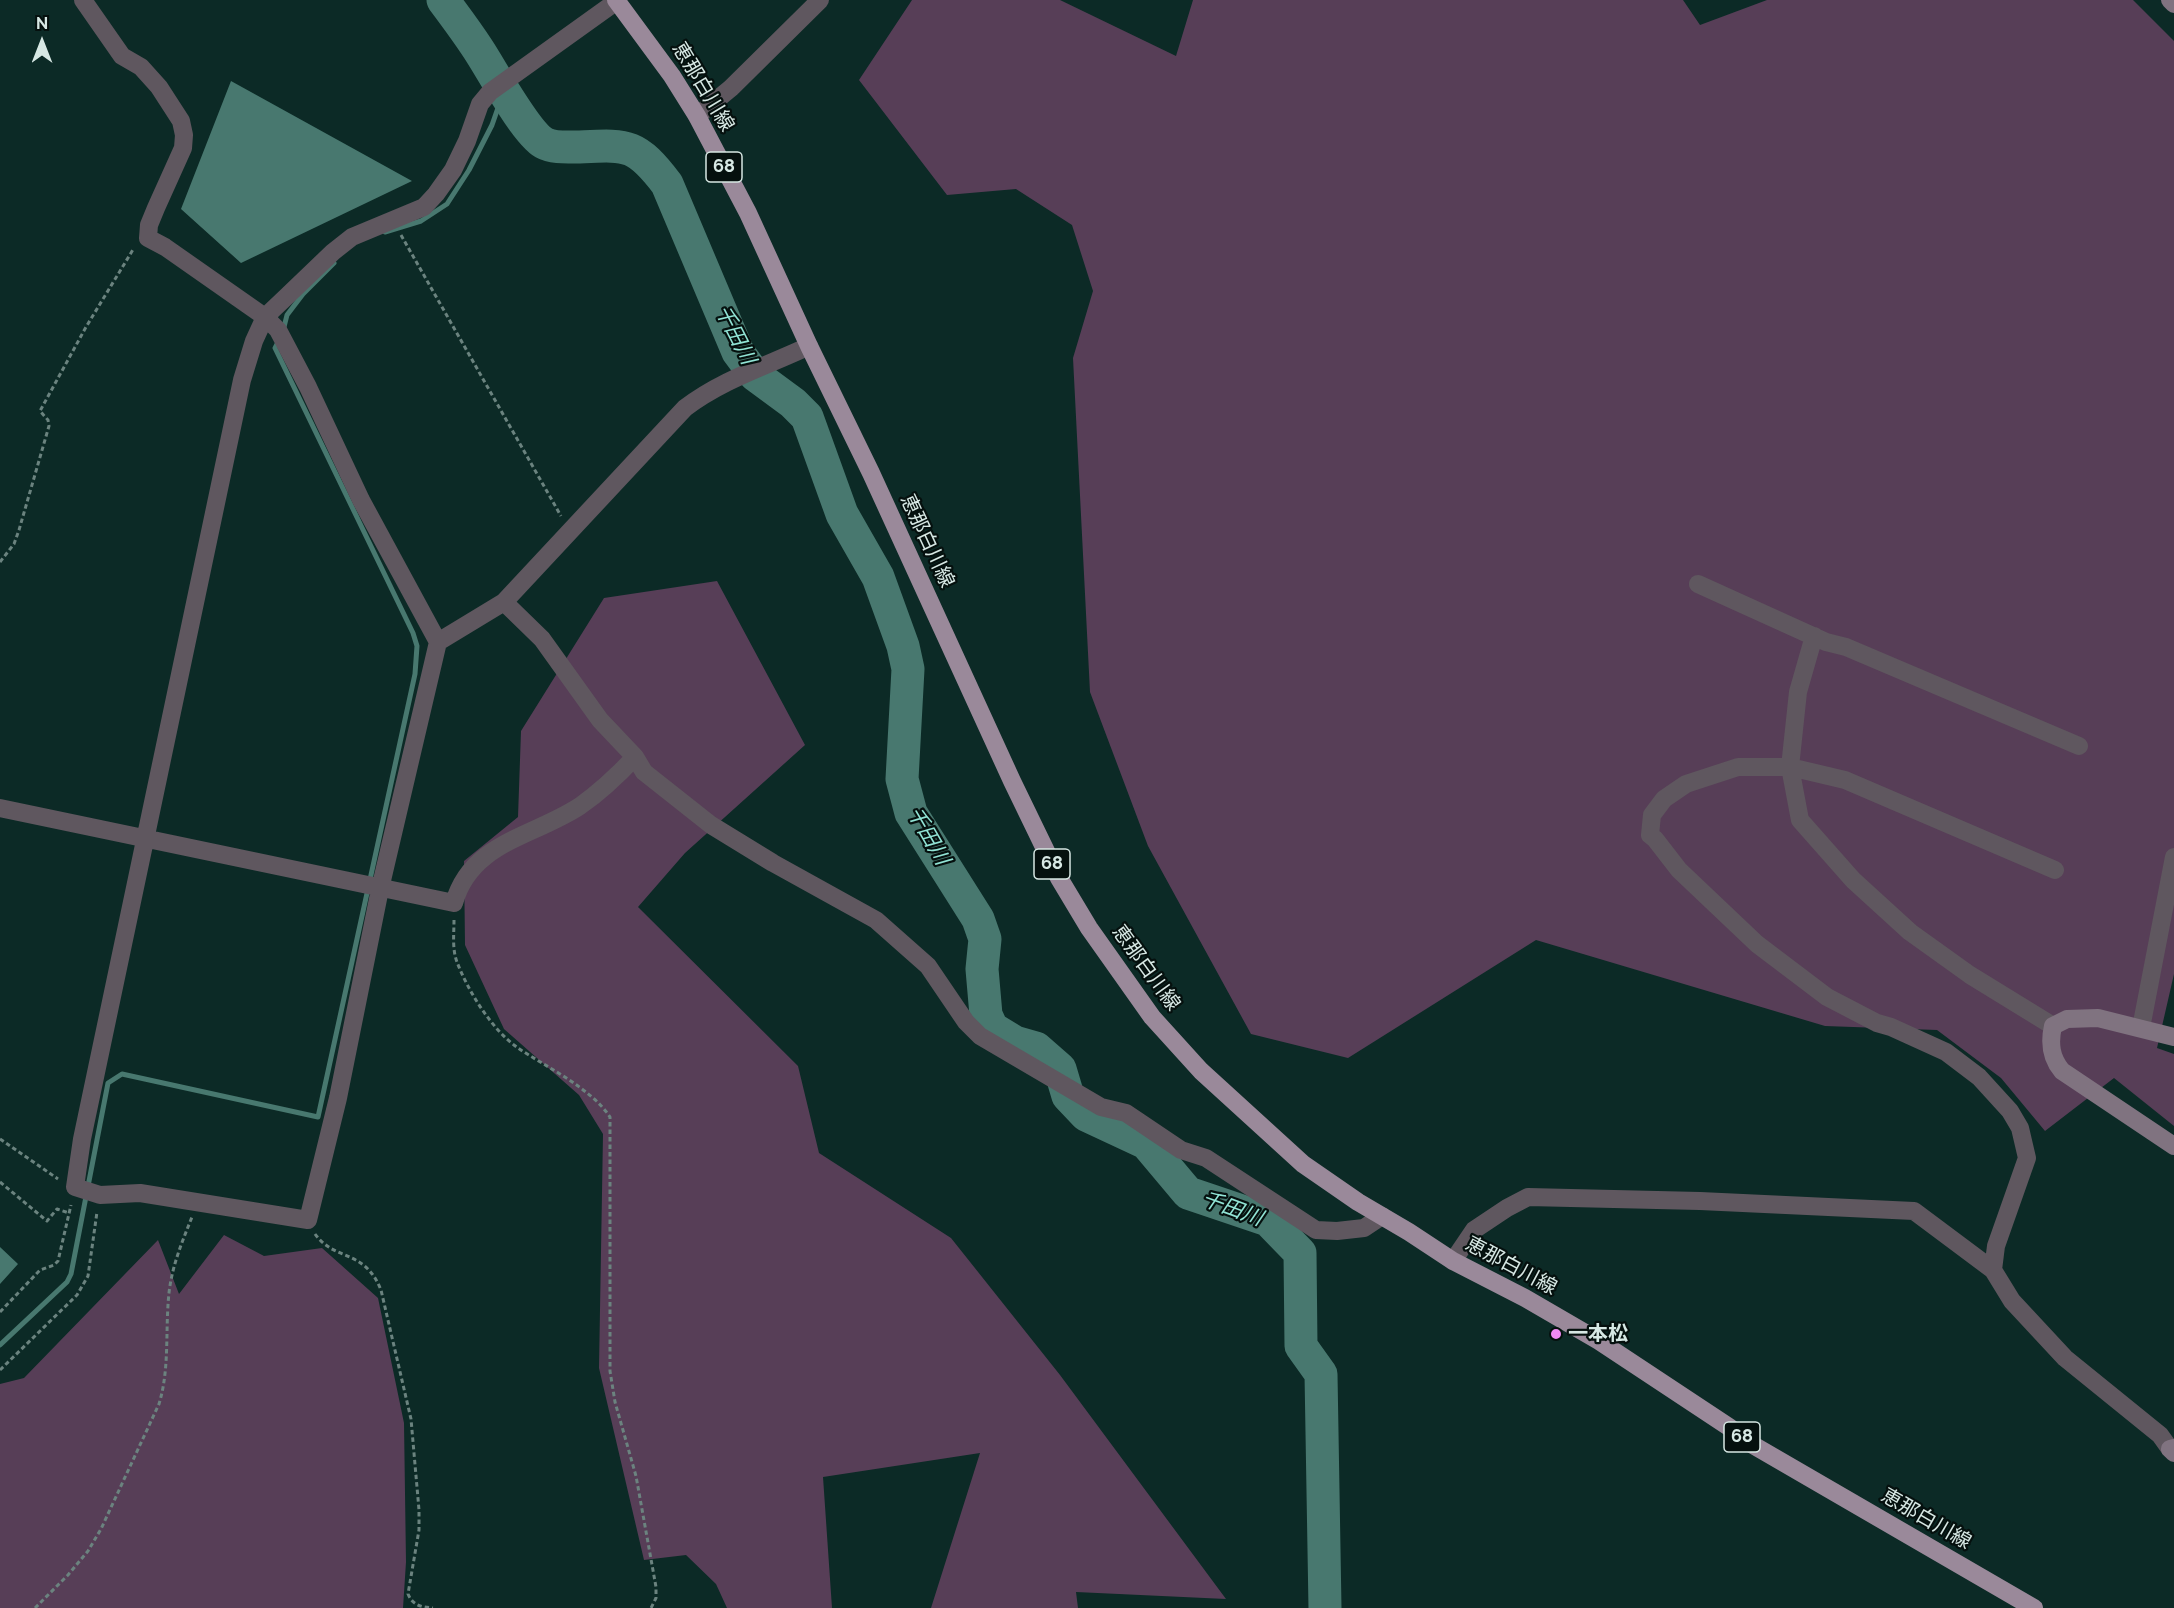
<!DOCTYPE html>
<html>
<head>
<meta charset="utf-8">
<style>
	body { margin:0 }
	#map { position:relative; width:2174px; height:1608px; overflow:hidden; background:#0c2a26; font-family:Raleway,sans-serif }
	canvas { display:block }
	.north { position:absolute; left:12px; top:12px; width:60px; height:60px; -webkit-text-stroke:4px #05100e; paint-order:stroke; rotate:0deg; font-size:16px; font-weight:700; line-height:24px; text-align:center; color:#d7e8e4 }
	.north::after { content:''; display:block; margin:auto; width:21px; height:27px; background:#d7e8e4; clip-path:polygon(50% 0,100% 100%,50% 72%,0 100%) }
</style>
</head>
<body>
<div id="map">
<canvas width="2174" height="1608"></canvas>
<div class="north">N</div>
</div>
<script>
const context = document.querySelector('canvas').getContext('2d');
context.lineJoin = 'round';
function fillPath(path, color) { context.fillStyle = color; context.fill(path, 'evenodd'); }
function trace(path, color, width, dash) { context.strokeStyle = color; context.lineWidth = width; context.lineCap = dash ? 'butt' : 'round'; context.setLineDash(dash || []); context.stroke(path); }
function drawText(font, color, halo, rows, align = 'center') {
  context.font = font + ' Raleway,"Noto Sans JP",sans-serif'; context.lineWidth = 4.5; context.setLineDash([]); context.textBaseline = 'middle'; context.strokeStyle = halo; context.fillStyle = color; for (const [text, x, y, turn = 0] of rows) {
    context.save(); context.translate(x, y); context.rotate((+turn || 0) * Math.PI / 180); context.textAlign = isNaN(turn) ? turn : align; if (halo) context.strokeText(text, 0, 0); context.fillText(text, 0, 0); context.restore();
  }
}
fillPath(new Path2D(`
	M912,0H1060L1176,56L1193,0H1683L1700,25L1767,0H2133L2174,41V974L2157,1048L2174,1054V1126L2114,1078L2045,1131L2001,1078L1937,1030L1825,1026L1536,940L1348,1058L1251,1034L1148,846L1090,692L1073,358L1093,291L1072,225L1016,189L947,195L859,80Z
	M717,581L805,745L685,853L638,907L798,1066L819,1153L951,1238L1060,1375L1226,1599L1076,1592L1078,1608H931L980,1453L823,1477L832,1608H727L716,1584L686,1555L644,1560L599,1368L603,1134L579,1095L504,1029L465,945L464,861L518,817L521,731L604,598Z
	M224,1235L264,1256L322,1248L378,1298L404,1423L406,1562L403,1608H0V1384L24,1378L158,1240L179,1294Z`), '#573e57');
fillPath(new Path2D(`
	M231,81L412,181L241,263L181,209Z
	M0,1247L18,1264L0,1284Z`), '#48786f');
trace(new Path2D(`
	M385,232L421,221L447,204L469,170L492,125L499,105L508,96
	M283,331L287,315L303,294L334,263
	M0,1345L67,1282L71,1274L108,1083L122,1074L318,1117L415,674L417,646L413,633L275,348L279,340`), '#48786f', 5);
trace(new Path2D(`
	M443,0C455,16 467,32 478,49C492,70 525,132 544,143C553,148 567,147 576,147C627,145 635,142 667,184L738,352L755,375L793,403L807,417L842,514L878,577L903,646L908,669L902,779L911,813L978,919L985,939L982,969L986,1015L992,1028L1015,1042L1036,1048L1060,1069L1068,1096L1086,1115L1146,1143L1188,1193L1268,1220L1300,1253L1301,1346L1321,1374L1325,1608`), '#48786f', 33);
trace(new Path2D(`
	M401,235L561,516
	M0,562L14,544L19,530L49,426L48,420L40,411L86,327L134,248
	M454,920C454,934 452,949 457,962C468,991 492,1030 518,1048C546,1067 591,1088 610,1117V1371L615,1402L636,1476L656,1587V1598L651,1608
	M0,1139L58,1179
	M0,1182L47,1221L57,1209L69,1213
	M315,1234C335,1262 364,1248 381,1290L411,1419L419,1510V1530L408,1594C413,1606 422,1607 433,1608
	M0,1312L40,1270L54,1265L58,1261L71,1205
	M0,1370L77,1295L88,1276L97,1212
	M35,1608L68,1575L88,1551L101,1529L159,1404C170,1368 165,1330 169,1293C172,1266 182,1242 192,1217`), '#6b837f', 3, [4.5, 3]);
trace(new Path2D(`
	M83,0L122,56L141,67L159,87L181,121L184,135L183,148L156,208L149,225L148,238L165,247L265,317L278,330L308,387L361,500L438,642L380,889L338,1098L308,1220L140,1193L100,1195L75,1187L82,1139L242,380L254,341L265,317L285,298L333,252L352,237L424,207L436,194L453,170L467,141L480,104L490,92L617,1
	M697,116L731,88L820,0
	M1698,584L1826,642L1846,647L2079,746
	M504,602L542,639L600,720L635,757L644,772L711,825L773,863L876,920L928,966L966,1022L980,1036L1101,1107L1126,1113L1181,1150L1206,1158L1316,1230L1337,1231L1364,1228L1382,1216
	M1814,636L1798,692L1790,767L1800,820L1853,880L1910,932L1970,975L2053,1026
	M438,642L504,602L685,408C723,379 767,366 809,346
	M0,808L454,903C471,842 533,837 580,806C600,792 618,775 635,757
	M2141,1028L2174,857
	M1453,1261L1474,1230L1507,1208L1528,1197L1700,1201L1914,1211L1993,1270L2012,1301L2065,1358L2160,1435L2170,1449
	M1993,1270L1996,1246L2027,1158L2020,1128L2010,1111L1979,1077L1946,1052L1891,1027L1877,1023L1827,997L1757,944L1679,870L1655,839L1650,835L1652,815L1664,799L1686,784L1738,767H1790L1845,780L2055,870`), '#5f575f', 18);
trace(new Path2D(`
	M2170,0L2174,4
	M2174,1037L2098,1018L2067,1019L2053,1026C2049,1044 2051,1058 2062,1071L2174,1146
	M2174,1448L2170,1449L2174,1453`), '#807380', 18);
trace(new Path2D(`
	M616,0L672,76L697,116L748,213L809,346L871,473L1012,781L1059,878L1089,928L1152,1017L1201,1071L1303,1164L1358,1202L1409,1232L1453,1261L1525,1298L1599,1341L1729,1427L1746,1441L2034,1608`), '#9a899a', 18);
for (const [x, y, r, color] of [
	[1556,1334,6,"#f18af4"]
]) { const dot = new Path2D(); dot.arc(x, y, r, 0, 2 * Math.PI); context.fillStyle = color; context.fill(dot); trace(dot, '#05100e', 2); }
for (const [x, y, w] of [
	[724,167,36],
	[1052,864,36],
	[1742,1437,36]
]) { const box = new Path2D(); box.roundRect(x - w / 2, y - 15, w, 30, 4.5); context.fillStyle = '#05100e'; context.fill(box); trace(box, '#d7e8e4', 1.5); }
drawText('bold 18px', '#d7e8e4', null, [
	["68",724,167],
	["68",1052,864],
	["68",1742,1437]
]);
drawText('20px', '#d7e8e4', '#05100e', [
	["恵那白川線",703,87,59],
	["恵那白川線",927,541,65],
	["恵那白川線",1146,968,54],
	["恵那白川線",1511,1266,28],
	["恵那白川線",1926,1519,30]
]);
drawText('bold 20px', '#d7e8e4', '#05100e', [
	["一本松",1568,1334]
], 'left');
drawText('italic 21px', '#92e5d6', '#05100e', [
	["千田川",735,335,63],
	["千田川",928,836,60],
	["千田川",1232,1209,20]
]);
</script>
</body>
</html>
